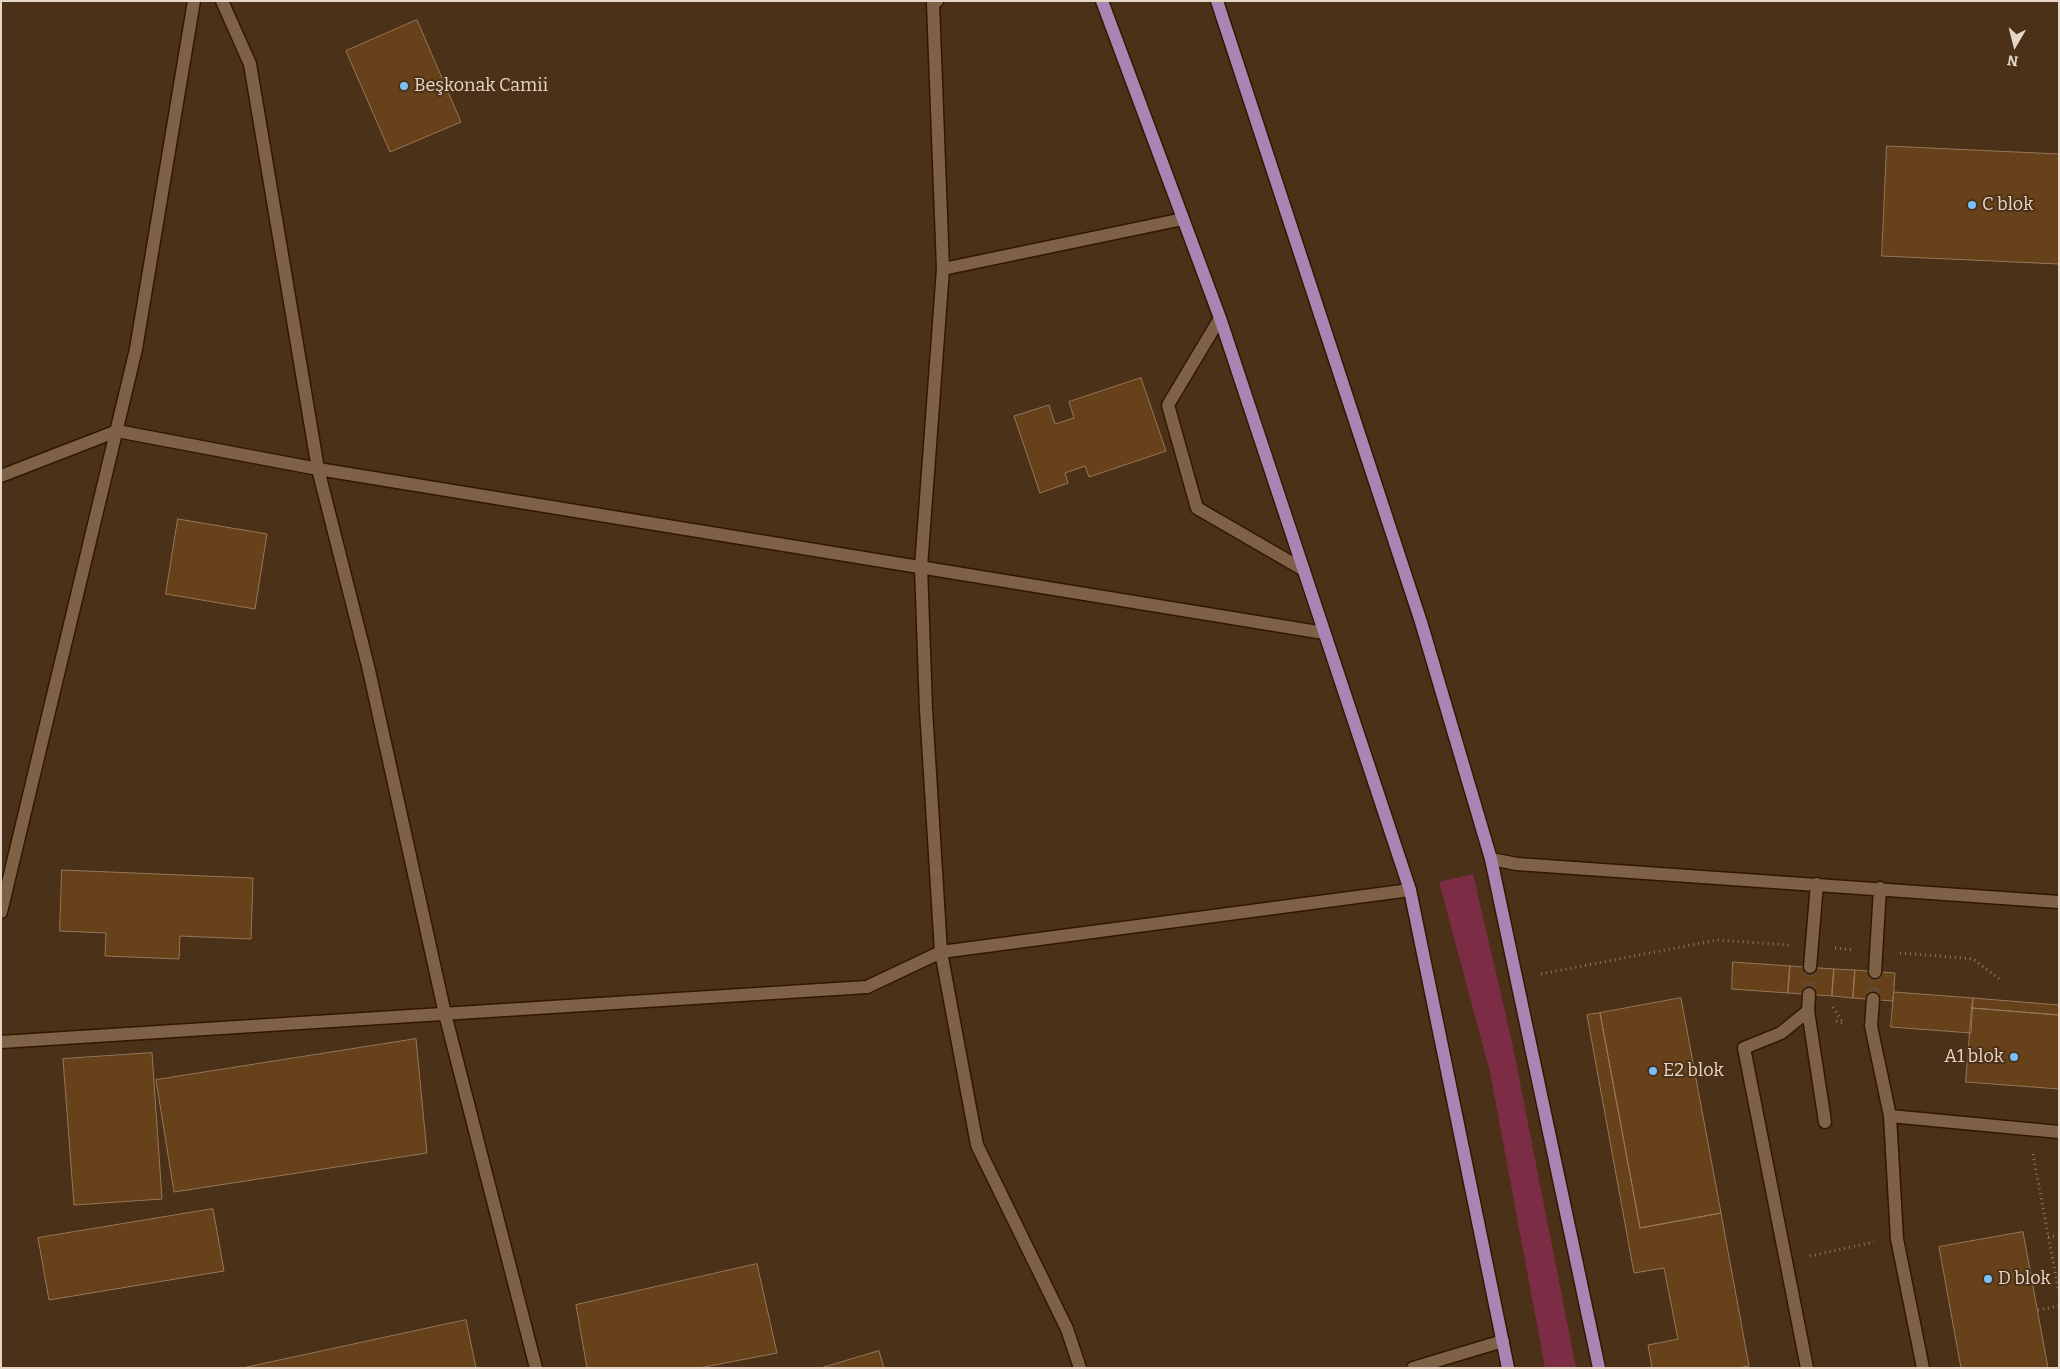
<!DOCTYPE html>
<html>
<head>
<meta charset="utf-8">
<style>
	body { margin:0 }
	#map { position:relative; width:2060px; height:1369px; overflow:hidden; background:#4b3117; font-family:Bitter,serif }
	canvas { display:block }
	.frame { position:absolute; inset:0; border:2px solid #e7d6c8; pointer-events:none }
	.north { position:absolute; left:1990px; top:20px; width:50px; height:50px; -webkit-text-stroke:4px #4b3117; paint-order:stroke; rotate:188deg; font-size:14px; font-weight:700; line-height:20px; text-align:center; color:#e7d6c8 }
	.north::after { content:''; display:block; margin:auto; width:18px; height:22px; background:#e7d6c8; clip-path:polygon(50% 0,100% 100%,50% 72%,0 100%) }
</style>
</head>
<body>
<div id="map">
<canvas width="2060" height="1369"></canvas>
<div class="frame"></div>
<div class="north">N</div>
</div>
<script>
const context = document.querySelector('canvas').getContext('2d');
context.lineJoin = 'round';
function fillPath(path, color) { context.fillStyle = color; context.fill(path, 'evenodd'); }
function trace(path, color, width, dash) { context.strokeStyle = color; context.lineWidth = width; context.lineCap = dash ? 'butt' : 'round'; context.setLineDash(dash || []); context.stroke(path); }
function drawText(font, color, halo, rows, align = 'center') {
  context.font = font + ' Bitter,serif'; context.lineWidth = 4; context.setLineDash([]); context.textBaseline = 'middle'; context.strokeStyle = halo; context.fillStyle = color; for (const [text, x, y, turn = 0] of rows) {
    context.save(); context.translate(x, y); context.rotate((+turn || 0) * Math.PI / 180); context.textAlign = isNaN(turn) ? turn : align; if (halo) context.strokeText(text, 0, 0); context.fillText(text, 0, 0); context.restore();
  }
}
fillPath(new Path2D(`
	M1473,874L1512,1042L1576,1368H1545L1490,1072L1439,882Z`), '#7c2c44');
const building = new Path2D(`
	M417,20L461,122L390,152L346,51Z
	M1887,146L2059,154V264L1882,256Z
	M1141,378L1166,451L1089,477L1085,466L1065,473L1068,483L1040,493L1014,416L1049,405L1055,424L1074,418L1069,402Z
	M178,519L267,534L255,609L166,594Z
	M62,870L253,878L251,939L180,936L179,959L105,956L106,933L60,931Z
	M1733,962L1790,966L1788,993L1732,989Z
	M1790,966L1834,969L1832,996L1788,993Z
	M1834,969L1855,970L1853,998L1832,996Z
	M1855,970L1895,973L1893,1001L1853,998Z
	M1894,992L1973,998L1971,1033L1891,1027Z
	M1681,998L1721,1213L1640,1228L1600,1013Z
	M1973,998L2059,1005V1015L1972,1008Z
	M1972,1008L2059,1015V1089L1966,1082Z
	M1600,1013L1640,1228L1721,1213L1749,1366L1737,1368H1652L1648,1345L1678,1339L1664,1268L1634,1273L1587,1015Z
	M416,1039L427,1153L174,1192L156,1080Z
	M152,1053L162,1199L74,1205L63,1059Z
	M213,1209L224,1271L49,1300L38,1238Z
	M2023,1232L2048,1368H1961L1939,1247Z
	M757,1264L777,1353L699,1368H587L576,1305Z
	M466,1320L476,1368H243Z
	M879,1351L884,1368H821Z`);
fillPath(building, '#66411a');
trace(building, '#95775b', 1);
trace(new Path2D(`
	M1809,994L1810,967
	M1873,999L1875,972`), '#624a32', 12, [12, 6]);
const lane = new Path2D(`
	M1220,318L1168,405L1197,508L1304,570`);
const street = new Path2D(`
	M222,1L250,64L318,469L368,666L445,1014L536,1368
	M937,1L933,3L943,269L921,567L926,709L941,952L977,1145L1067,1329L1080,1368
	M943,269L1183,219
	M1,476L117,431L318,469L1324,633
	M1491,859L1517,864L2059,902
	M1,912L136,349L194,1
	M1810,967L1817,884
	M1875,972L1880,888
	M1809,994L1808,1011L1825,1122
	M1873,999L1871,1026L1890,1116L1897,1239L1923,1368
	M1,1042L867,987L941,952L1410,890
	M1890,1116L2059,1132
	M1413,1368L1503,1341
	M1807,1368L1744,1048L1781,1033L1808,1011`);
const primary = new Path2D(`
	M1102,1L1220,318L1410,890L1508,1368
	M1217,1L1421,622L1491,859L1599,1368`);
trace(lane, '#301800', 15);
trace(street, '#301800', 15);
trace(primary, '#301800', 15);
trace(new Path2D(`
	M1835,948L1854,950
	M1900,953L1973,959L2002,981
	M1541,974L1717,940L1789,945
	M1833,1007L1843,1023L1833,1020
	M2033,1154L2059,1293
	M2048,1237L2059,1235
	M1810,1256L1874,1242
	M2038,1310L2059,1306`), '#8e7863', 3, [1, 4]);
trace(lane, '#7e6146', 12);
trace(street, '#7e6146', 12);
trace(primary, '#aa84b2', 12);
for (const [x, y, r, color] of [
	[404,86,5,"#7abff8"],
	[1972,205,5,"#7abff8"],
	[2014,1057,5,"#7abff8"],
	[1653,1071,5,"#7abff8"],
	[1988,1279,5,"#7abff8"]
]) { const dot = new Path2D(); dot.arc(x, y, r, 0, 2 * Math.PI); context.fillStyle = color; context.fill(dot); trace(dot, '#4b3117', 2); }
drawText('18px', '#e7d6c8', '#4b3117', [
	["Beşkonak Camii",414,86],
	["C blok",1982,205],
	["A1 blok",2004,1057,"right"],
	["E2 blok",1663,1071],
	["D blok",1998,1279]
], 'left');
</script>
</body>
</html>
